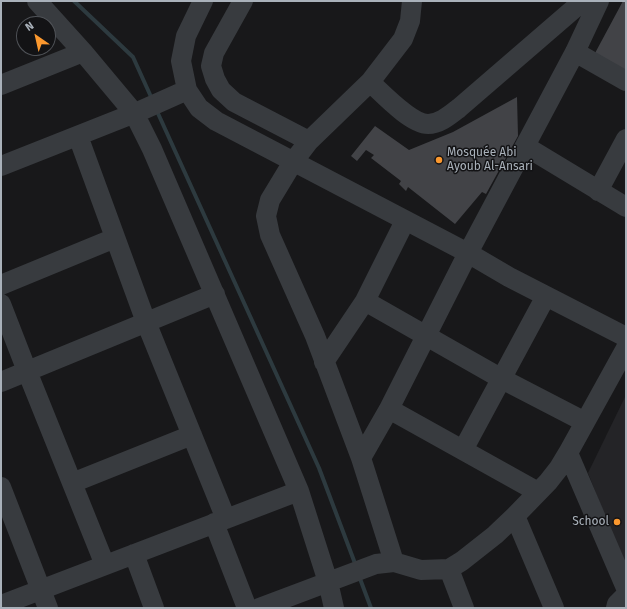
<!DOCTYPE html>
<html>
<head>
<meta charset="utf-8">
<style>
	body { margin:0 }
	#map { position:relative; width:627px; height:609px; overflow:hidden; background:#18181a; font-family:"Fira Sans",sans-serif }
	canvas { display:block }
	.frame { position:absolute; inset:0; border:2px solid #a9b1ba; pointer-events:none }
	.north { position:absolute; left:16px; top:16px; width:40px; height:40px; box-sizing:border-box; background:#131315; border:1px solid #4f5257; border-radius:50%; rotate:326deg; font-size:11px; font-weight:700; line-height:16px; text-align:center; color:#a9b1ba }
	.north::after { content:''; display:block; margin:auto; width:14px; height:18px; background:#fb982e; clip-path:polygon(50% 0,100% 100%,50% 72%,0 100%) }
</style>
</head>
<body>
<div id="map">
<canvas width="627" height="609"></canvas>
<div class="frame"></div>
<div class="north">N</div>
</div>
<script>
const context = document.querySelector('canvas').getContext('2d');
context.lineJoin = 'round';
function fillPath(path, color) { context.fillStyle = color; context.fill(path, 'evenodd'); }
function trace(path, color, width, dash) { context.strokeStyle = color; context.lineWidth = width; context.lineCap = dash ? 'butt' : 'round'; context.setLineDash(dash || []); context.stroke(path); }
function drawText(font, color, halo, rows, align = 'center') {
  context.font = font + ' "Fira Sans",sans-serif'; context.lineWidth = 3; context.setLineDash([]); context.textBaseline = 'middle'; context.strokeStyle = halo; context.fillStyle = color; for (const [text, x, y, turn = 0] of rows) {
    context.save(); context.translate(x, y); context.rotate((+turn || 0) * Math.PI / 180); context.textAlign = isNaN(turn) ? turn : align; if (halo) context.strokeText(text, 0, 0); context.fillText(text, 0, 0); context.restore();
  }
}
fillPath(new Path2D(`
	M626,395V570L588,473Z`), '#242427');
trace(new Path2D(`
	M74,1L133,57L152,99
	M156,109L319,468L356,566
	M359,576L371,608`), '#2d3a3f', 4);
fillPath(new Path2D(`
	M623,1H626V72L594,55Z
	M517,97L518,136L486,194L482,192L455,224L408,187L406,191L399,184L401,181L371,158L374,155L366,150L357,161L351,156L375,126L409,150L453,132Z`), '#424347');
trace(new Path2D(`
	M37,1L83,52L134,113L152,149L299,491L328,582L334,608
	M203,1L186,36L181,61L187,90L199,108L216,121L468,253L509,277L626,337
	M243,1L214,53L211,66L215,79L221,90L234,102L309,141
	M575,52L626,81
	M370,82C383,94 411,124 428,124C440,124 450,115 459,108L583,1
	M1,85L83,52
	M78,136L146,322L226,519
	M525,146L626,207
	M1,166L140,111L187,90
	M598,191L626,139
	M1,285L115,238
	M365,301L502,379L585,422
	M1,304L27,371L105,565
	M324,362L365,301L405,221
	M1,382L215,294
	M463,450L546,296
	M568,453L626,588
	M361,458L389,409
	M72,483L192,435
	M1,487L48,608
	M538,492L389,409L468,253L575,52L599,1
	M515,516L554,608
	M214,523L247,608
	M134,554L154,608
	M394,562L361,458L315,336L270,235L266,216L270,200L293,162L309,141L370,82L403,39L410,21L412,1
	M449,569L464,608
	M1,605L299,491
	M259,608L376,564L394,562L421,570L449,569L462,561L495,535L515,516L548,482L559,468L568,453L626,348
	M616,608L617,604L626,595`), '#383b3f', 20);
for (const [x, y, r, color] of [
	[439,160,4,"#fb982e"],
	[617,522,4,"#fb982e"]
]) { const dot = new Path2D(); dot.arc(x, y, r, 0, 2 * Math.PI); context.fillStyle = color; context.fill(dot); trace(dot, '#131315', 1.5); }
drawText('12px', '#a9b1ba', '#131315', [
	["Mosquée Abi",447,153],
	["Ayoub Al-Ansari",447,167],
	["School",609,522,"right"]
], 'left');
</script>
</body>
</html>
